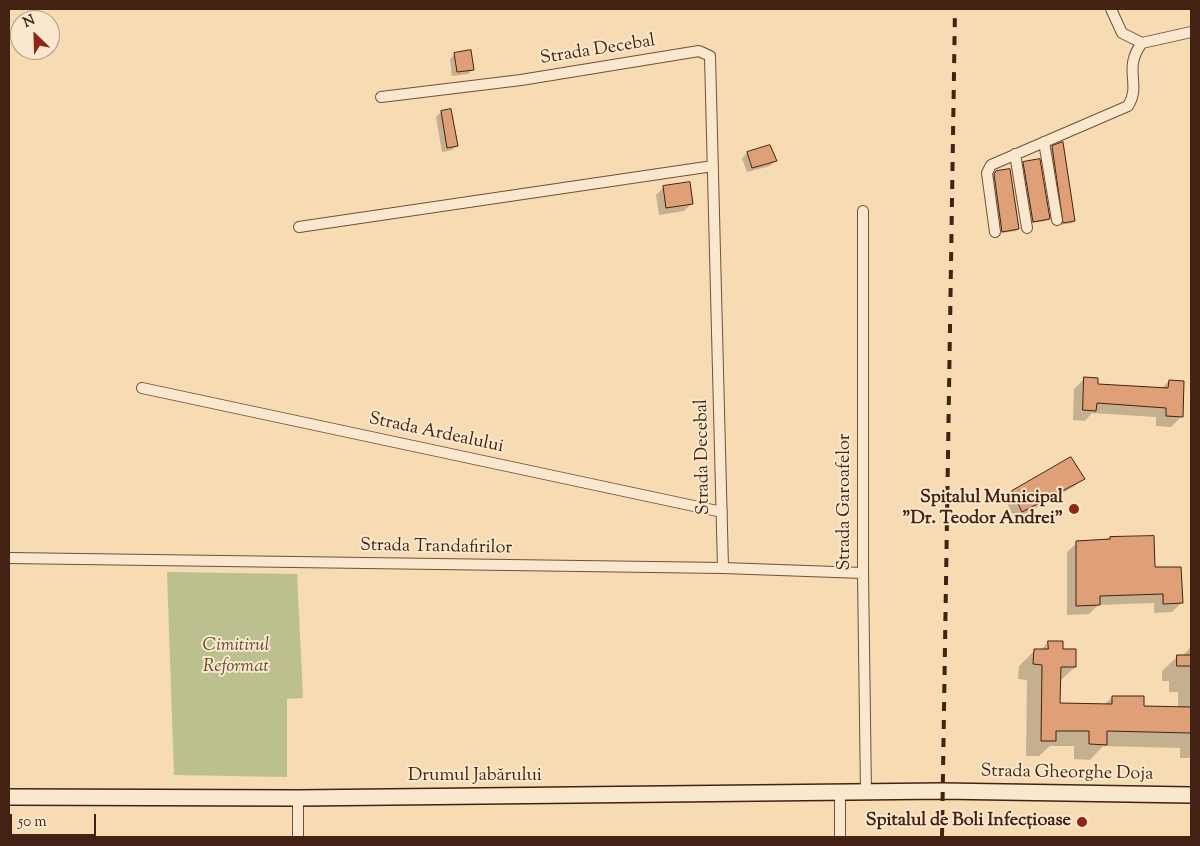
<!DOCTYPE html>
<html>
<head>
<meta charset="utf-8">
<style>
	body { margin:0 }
	#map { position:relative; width:1200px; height:846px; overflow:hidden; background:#f6dbb3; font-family:"Sorts Mill Goudy",serif }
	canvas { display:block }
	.frame { position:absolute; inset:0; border:10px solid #432113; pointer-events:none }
	.north { position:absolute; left:10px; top:10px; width:50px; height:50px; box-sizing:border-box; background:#f9e8ce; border:1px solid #b09883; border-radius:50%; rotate:336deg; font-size:14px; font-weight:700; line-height:20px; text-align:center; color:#432113 }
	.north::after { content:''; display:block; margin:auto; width:18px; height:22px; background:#8f2418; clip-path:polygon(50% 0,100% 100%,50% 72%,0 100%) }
	.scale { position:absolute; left:10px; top:814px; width:86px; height:22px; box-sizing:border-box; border:2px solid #432113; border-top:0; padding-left:6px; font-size:15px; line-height:18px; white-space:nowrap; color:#432113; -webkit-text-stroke:4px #f9e8ce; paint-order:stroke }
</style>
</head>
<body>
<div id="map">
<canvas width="1200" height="846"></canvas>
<div class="frame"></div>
<div class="north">N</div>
<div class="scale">50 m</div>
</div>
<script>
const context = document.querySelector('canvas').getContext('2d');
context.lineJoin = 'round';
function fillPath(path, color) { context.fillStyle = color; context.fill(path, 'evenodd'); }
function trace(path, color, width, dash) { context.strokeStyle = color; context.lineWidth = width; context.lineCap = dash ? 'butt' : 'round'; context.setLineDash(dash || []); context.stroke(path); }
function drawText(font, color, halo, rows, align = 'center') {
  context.font = font + ' "Sorts Mill Goudy",serif'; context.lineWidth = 4; context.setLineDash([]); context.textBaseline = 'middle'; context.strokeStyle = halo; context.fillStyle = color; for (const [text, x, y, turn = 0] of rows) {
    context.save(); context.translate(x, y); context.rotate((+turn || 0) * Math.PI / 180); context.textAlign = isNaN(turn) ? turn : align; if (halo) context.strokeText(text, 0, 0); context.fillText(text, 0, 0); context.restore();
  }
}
fillPath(new Path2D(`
	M167,572L297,574L303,698L287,699V777L174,775Z`), '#bbc08e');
fillPath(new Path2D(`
	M455,54L473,69L468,74L452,76L450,59Z
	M441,112L457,146L452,150L442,152L436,117Z
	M770,147L775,161L770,166L747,172L742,158L747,153Z
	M1052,147L1074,221L1072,223L1061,225L1050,150Z
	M1024,163L1049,219L1046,221L1031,223L1022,165Z
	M996,172L1018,229L1016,231L1000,233L993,177Z
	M664,187L692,203L684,211L659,215L656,195Z
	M1084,379L1096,385L1161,389L1169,381L1182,416L1171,427L1156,426V417L1092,413L1085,421L1073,420L1074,389Z
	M1083,479L1075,486L1015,519L1005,499L1012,492Z
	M1111,538L1154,569L1181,603L1172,612L1154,613V603L1098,605L1089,614L1067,615V552L1077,543Z
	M1048,642L1061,650L1075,667L1059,682V704L1104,705L1112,697L1142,707L1178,708V692H1169V681H1162V671L1178,656H1182L1191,647V758H1180V748L1103,746L1090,760L1074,759V746H1050L1039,756H1026L1027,680L1018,679L1019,666L1034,651H1040Z`), '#0003');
const building = new Path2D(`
	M471,50L474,70L457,72L454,53Z
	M451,109L458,146L447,148L441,111Z
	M1063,142L1075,221L1063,223L1052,146Z
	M770,145L777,161L752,168L747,152Z
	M1040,159L1050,219L1033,222L1023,162Z
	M1010,169L1019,229L1002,232L994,174L996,171Z
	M690,182L693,204L666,208L663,186Z
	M1084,377L1098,378V384L1168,388L1169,380L1184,381L1183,417L1166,416V408L1097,403L1096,411L1083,410Z
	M1071,457L1085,479L1022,512L1012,491Z
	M1154,536L1155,567H1181L1183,603L1163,604V594L1100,596V605L1076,606V541L1110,539V537Z
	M1048,641H1063V649H1076V667H1061L1060,703L1112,704V696H1144V706L1191,707V733L1107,731V745L1089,744V731H1056V741H1041L1042,665L1033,664L1034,649H1048Z
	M1177,655H1191V666H1177Z`);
fillPath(building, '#df9f77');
trace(building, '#432113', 1);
const street = new Path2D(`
	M1111,9L1122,33L1142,43L1191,32
	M381,97L521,80L699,51L710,56L723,568
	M1044,142L1057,220
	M1015,154L1027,228
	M863,211V573L866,793
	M299,227L713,166
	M995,232L987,173L991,165L1128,106C1142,84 1122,69 1142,43
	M142,388L722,512
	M9,558L723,568L863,573
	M840,793V837
	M298,798V837`);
const secondary = new Path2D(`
	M9,797L298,798L942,791L1191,795`);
trace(street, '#70503b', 12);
trace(secondary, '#432113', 18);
trace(street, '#f9e8ce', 10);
trace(secondary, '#f9e8ce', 15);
trace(new Path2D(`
	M942,837L955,9`), '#432113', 4, [9, 9]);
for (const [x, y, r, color] of [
	[1074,509,6,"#8f2418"],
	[1082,822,6,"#8f2418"]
]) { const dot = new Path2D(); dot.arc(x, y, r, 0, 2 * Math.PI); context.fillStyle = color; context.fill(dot); trace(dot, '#f9e8ce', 2); }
drawText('18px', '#432113', '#f9e8ce', [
	["Strada Decebal",598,51,-9],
	["Strada Ardealului",436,434,12],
	["Strada Decebal",704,457,-91],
	["Strada Garoafelor",846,502,-90],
	["Strada Trandafirilor",436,548,1],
	["Strada Gheorghe Doja",1067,774,1],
	["Drumul Jabărului",475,777]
]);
drawText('bold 18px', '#432113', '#f9e8ce', [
	["Spitalul Municipal",1063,499],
	["\"Dr. Teodor Andrei\"",1063,520],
	["Spitalul de Boli Infecțioase",1071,822]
], 'right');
drawText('italic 18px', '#614932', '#f9e8ce', [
	["Cimitirul",236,647],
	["Reformat",236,668]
]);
</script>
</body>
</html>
